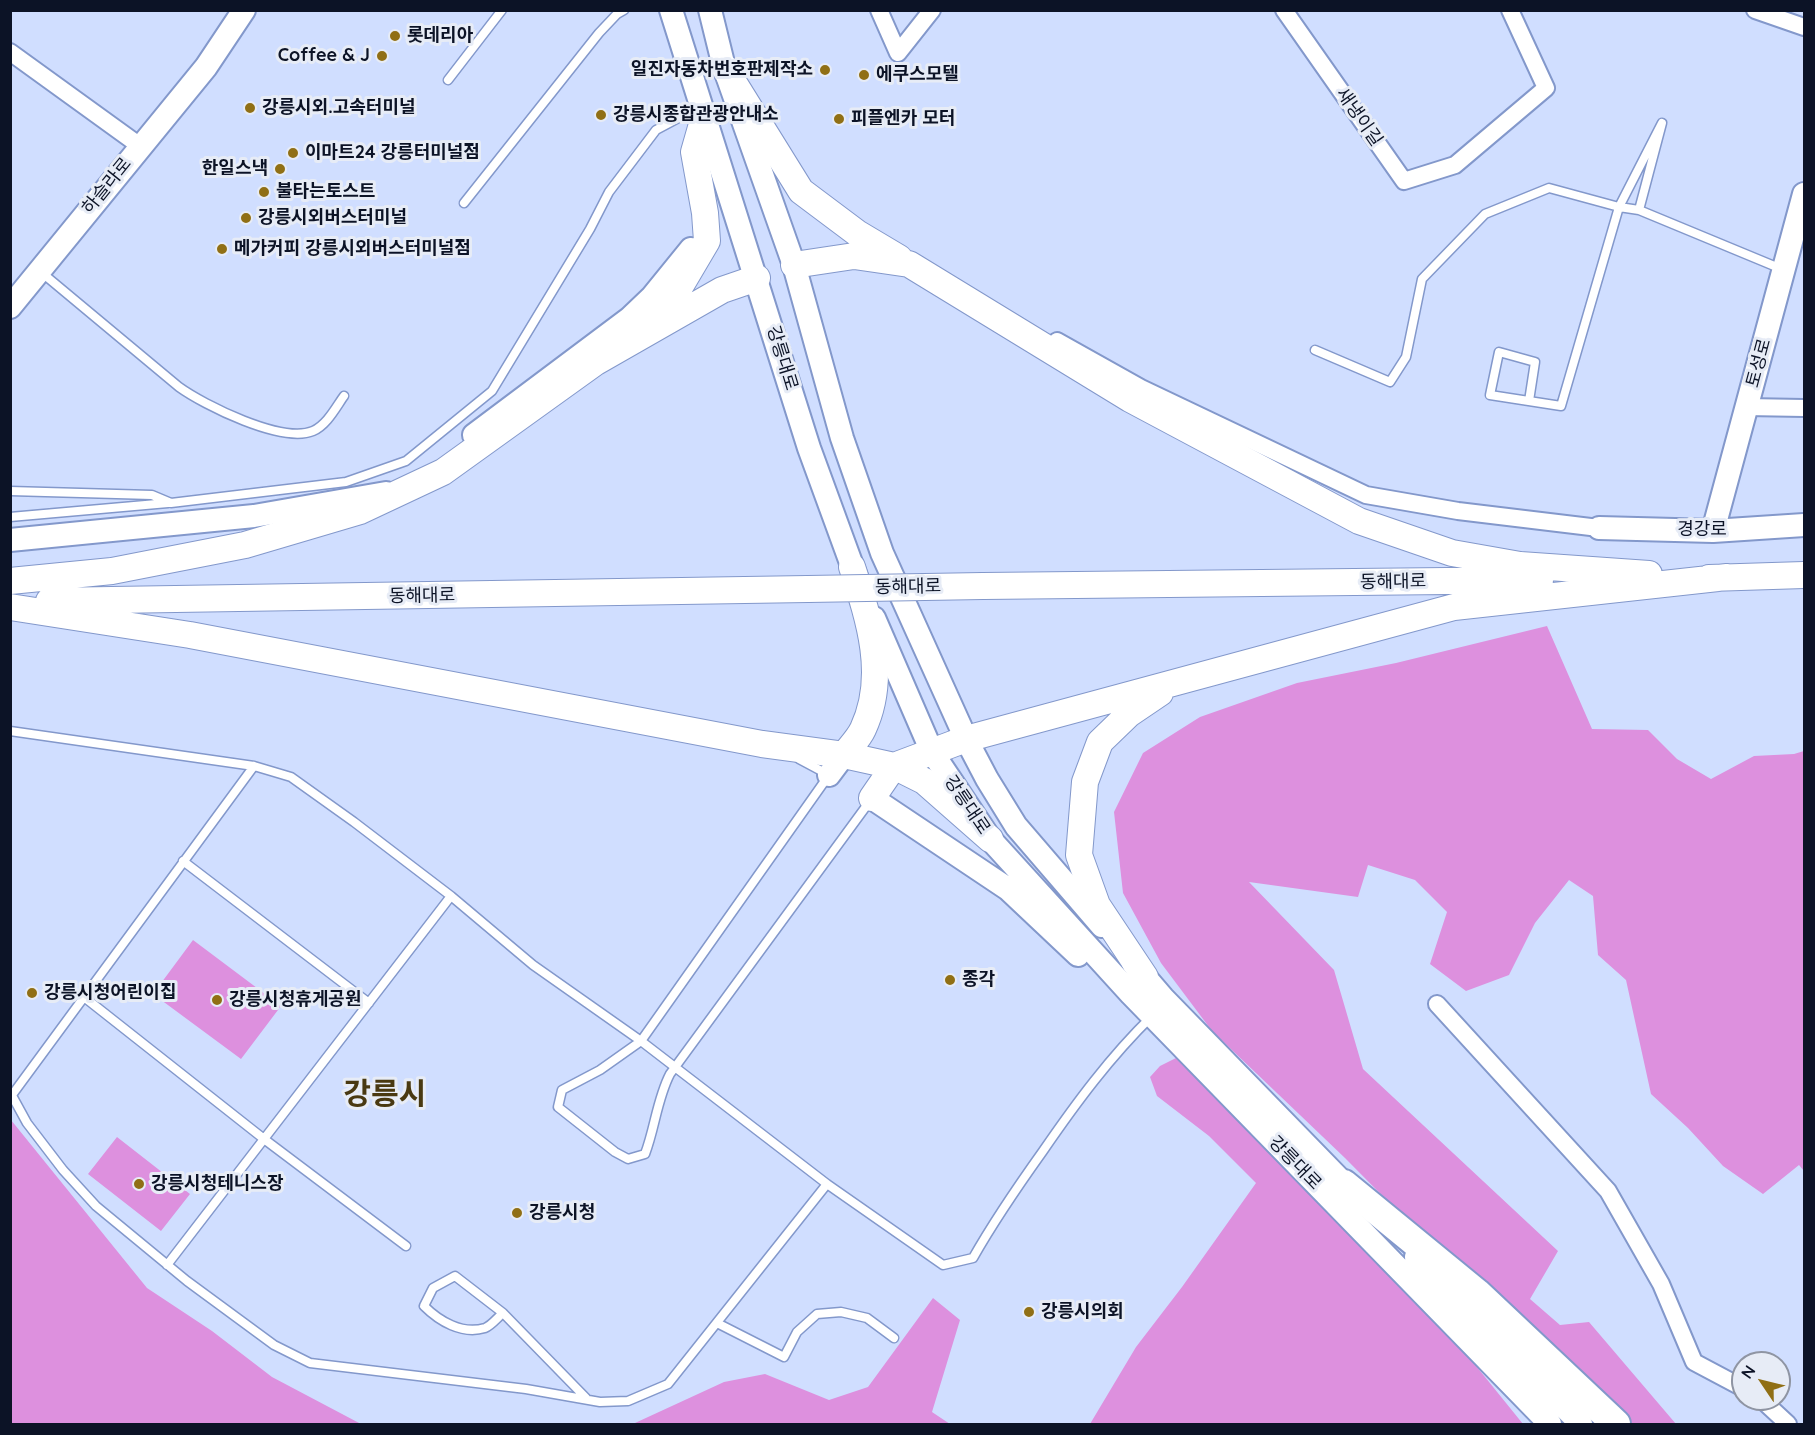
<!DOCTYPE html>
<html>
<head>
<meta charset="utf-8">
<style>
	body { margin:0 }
	#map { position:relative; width:1815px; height:1435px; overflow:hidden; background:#d0deff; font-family:Quicksand,sans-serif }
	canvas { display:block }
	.frame { position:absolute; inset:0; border:12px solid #0c1326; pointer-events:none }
	.north { position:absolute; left:1731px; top:1351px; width:60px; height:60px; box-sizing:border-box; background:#e7ecf6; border:2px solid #8f95a3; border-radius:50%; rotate:305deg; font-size:16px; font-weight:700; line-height:24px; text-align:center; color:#0c1326 }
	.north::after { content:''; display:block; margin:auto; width:21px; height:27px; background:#906f15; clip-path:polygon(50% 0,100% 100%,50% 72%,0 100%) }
</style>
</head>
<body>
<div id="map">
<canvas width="1815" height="1435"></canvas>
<div class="frame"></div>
<div class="north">N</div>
</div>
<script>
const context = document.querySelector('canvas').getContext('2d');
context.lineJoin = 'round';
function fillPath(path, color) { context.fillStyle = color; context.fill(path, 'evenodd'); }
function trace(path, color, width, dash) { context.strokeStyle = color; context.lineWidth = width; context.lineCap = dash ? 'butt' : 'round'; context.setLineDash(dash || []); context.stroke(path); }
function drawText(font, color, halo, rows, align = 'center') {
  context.font = font + ' Quicksand,"Noto Sans KR",sans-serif'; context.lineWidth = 6; context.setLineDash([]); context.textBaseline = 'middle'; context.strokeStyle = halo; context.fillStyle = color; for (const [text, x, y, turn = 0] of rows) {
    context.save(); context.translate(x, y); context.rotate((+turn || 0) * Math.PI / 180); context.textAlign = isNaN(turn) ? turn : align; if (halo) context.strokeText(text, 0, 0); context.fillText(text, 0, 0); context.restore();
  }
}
fillPath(new Path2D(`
	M1547,626L1592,729L1648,730L1677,759L1711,779L1754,756L1794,754L1804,751V1171L1799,1165L1763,1194L1723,1166L1688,1128L1651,1094L1626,980L1598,955L1593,896L1569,880L1535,923L1509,975L1466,991L1430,964L1447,912L1415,880L1368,865L1358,897L1249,882L1334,970L1363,1069L1558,1251L1530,1299L1560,1325L1589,1322L1676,1424H1623L1544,1359L1345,1158L1212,1031L1161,963L1123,893L1114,812L1143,753L1200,717L1297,683L1396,663Z
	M193,940L281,1006L241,1059L153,994Z
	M1188,1052L1430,1309L1523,1424H1090L1136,1347L1182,1287L1256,1183L1209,1136L1157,1096L1150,1077L1160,1066Z
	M11,1120L147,1288L212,1331L272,1377L361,1424H11Z
	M117,1137L190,1194L161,1231L88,1174Z
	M933,1298L960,1320L932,1412L950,1424H624L635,1423L724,1382L765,1374L829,1400L868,1387Z`), '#dd90de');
const lane = new Path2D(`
	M448,80L502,10
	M464,203L599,33L617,14L624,10
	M41,272L179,387C204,405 282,444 313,431C327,425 336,407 344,396
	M1315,350L1390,382L1406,357L1422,279L1485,214L1549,188L1619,207L1662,123L1639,210L1784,270
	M1529,401L1535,362L1499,352L1490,395L1561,406L1619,207L1639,210
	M10,491L152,495L171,503L346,482L406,461L492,391L590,229L609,192L656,130L701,106
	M10,517L168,503
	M10,731L254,766L291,777L354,822L451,896L533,965L641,1041L827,1184L943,1265L973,1258C994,1221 1018,1186 1043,1151C1076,1103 1110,1057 1152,1016
	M799,759L829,775L641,1041L600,1070L562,1090L558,1107L615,1152L628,1159L645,1154C655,1128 657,1099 670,1074L870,801
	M183,861L369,1003
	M84,997L264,1139L406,1246
	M10,1092L27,1123L63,1170L96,1206L187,1281L274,1345L310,1363L526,1389L600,1402L628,1401L668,1384L827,1184
	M12,1095L254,766
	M167,1265L451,896
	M503,1313C498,1317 491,1326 485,1328C462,1335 439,1321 424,1306L433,1288L455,1276L503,1313L586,1398
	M717,1323L784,1357L797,1332L817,1314L841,1312L867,1318L894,1338`);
const street = new Path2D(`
	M879,10L898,53L932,10
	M1284,10L1404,181L1455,165L1546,88L1510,10
	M1755,10L1804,27
	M10,52L140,146
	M1057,341L1141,388L1366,495L1458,511L1599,528
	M1746,407L1804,408
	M1437,1004L1608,1191L1661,1284L1694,1362L1743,1388
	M1761,1399L1788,1424`);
const secondary = new Path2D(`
	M671,10L809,448L858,582
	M710,10L724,67L794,265L842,438L882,553L966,739L987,779L1016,826L1102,926
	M10,307L206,67L244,10
	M474,435L630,318L652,297L691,249
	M1599,528L1713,531L1804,525
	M1713,531L1804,194
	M10,540L254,516L386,493
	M874,618L932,752L990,839L1131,994L1550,1424
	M829,775L844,755
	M872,798L1008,889L1078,955
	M1133,963L1163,998L1355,1195
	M1416,1257L1581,1424`);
const primary = new Path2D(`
	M724,67L801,191L857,233L899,258
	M794,265L854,256L909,264L1130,399L1359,521L1452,553L1520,565L1649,574
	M649,319L671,302L707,241L705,213L694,152L704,117
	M1709,578L1804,575
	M10,581L112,571L245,545L360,511L443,472L596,362L722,290L757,278
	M983,586L1540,580
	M49,601L808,589
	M10,607L190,635L762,744L844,755L894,766L966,739L1454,607L1727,577
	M844,755C850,747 859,738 863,729C888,676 869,619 852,567
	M872,798L894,766L924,781L990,839
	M1145,977L1097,905L1079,855L1085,782L1100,742L1129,714L1160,693`);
const highway = new Path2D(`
	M1344,1184L1477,1293L1616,1424`);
trace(lane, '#8398cb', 11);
trace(street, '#8398cb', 20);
trace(secondary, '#8398cb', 26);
trace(primary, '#8398cb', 28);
trace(highway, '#8398cb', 32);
trace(lane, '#fff', 8);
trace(street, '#fff', 16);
trace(secondary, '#fff', 22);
trace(primary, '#fff', 26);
trace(highway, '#fff', 28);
const primaryBridge = new Path2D(`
	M808,589L983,586`);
trace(primaryBridge, '#8398cb', 28, []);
trace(primaryBridge, '#fff', 26);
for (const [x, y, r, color] of [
	[395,36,6,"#906f15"],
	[382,56,6,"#906f15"],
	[825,70,6,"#906f15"],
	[864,75,6,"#906f15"],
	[250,108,6,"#906f15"],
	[601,115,6,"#906f15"],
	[839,119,6,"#906f15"],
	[293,153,6,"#906f15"],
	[280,169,6,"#906f15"],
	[264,192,6,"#906f15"],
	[246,218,6,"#906f15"],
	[222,249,6,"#906f15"],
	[950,980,6,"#906f15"],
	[32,993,6,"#906f15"],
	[217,1000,6,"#906f15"],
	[139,1184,6,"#906f15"],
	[517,1213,6,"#906f15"],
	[1029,1312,6,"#906f15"]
]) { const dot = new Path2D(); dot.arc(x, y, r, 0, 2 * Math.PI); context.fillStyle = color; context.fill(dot); trace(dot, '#e7ecf6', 2); }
drawText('bold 18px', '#0c1326', '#e7ecf6', [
	["롯데리아",407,36],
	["Coffee & J",370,56,"right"],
	["일진자동차번호판제작소",813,70,"right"],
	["에쿠스모텔",876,75],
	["강릉시외.고속터미널",262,108],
	["강릉시종합관광안내소",613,115],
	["피플엔카 모터",851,119],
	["이마트24 강릉터미널점",305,153],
	["한일스낵",268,169,"right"],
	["불타는토스트",276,192],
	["강릉시외버스터미널",258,218],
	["메가커피 강릉시외버스터미널점",234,249],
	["종각",962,980],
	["강릉시청어린이집",44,993],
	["강릉시청휴게공원",229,1000],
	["강릉시청테니스장",151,1184],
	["강릉시청",529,1213],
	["강릉시의회",1041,1312]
], 'left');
drawText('18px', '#0c1326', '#e7ecf6', [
	["새냉이길",1359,117,55],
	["하슬라로",107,186,-51],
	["강릉대로",782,358,73],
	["토성로",1759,363,-75],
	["경강로",1702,530],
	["동해대로",1393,582,-1],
	["동해대로",908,587,-1],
	["동해대로",422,596,-1],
	["강릉대로",967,805,56],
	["강릉대로",1295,1163,46]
]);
drawText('bold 30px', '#493911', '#e7ecf6', [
	["강릉시",385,1095]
]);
</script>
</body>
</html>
